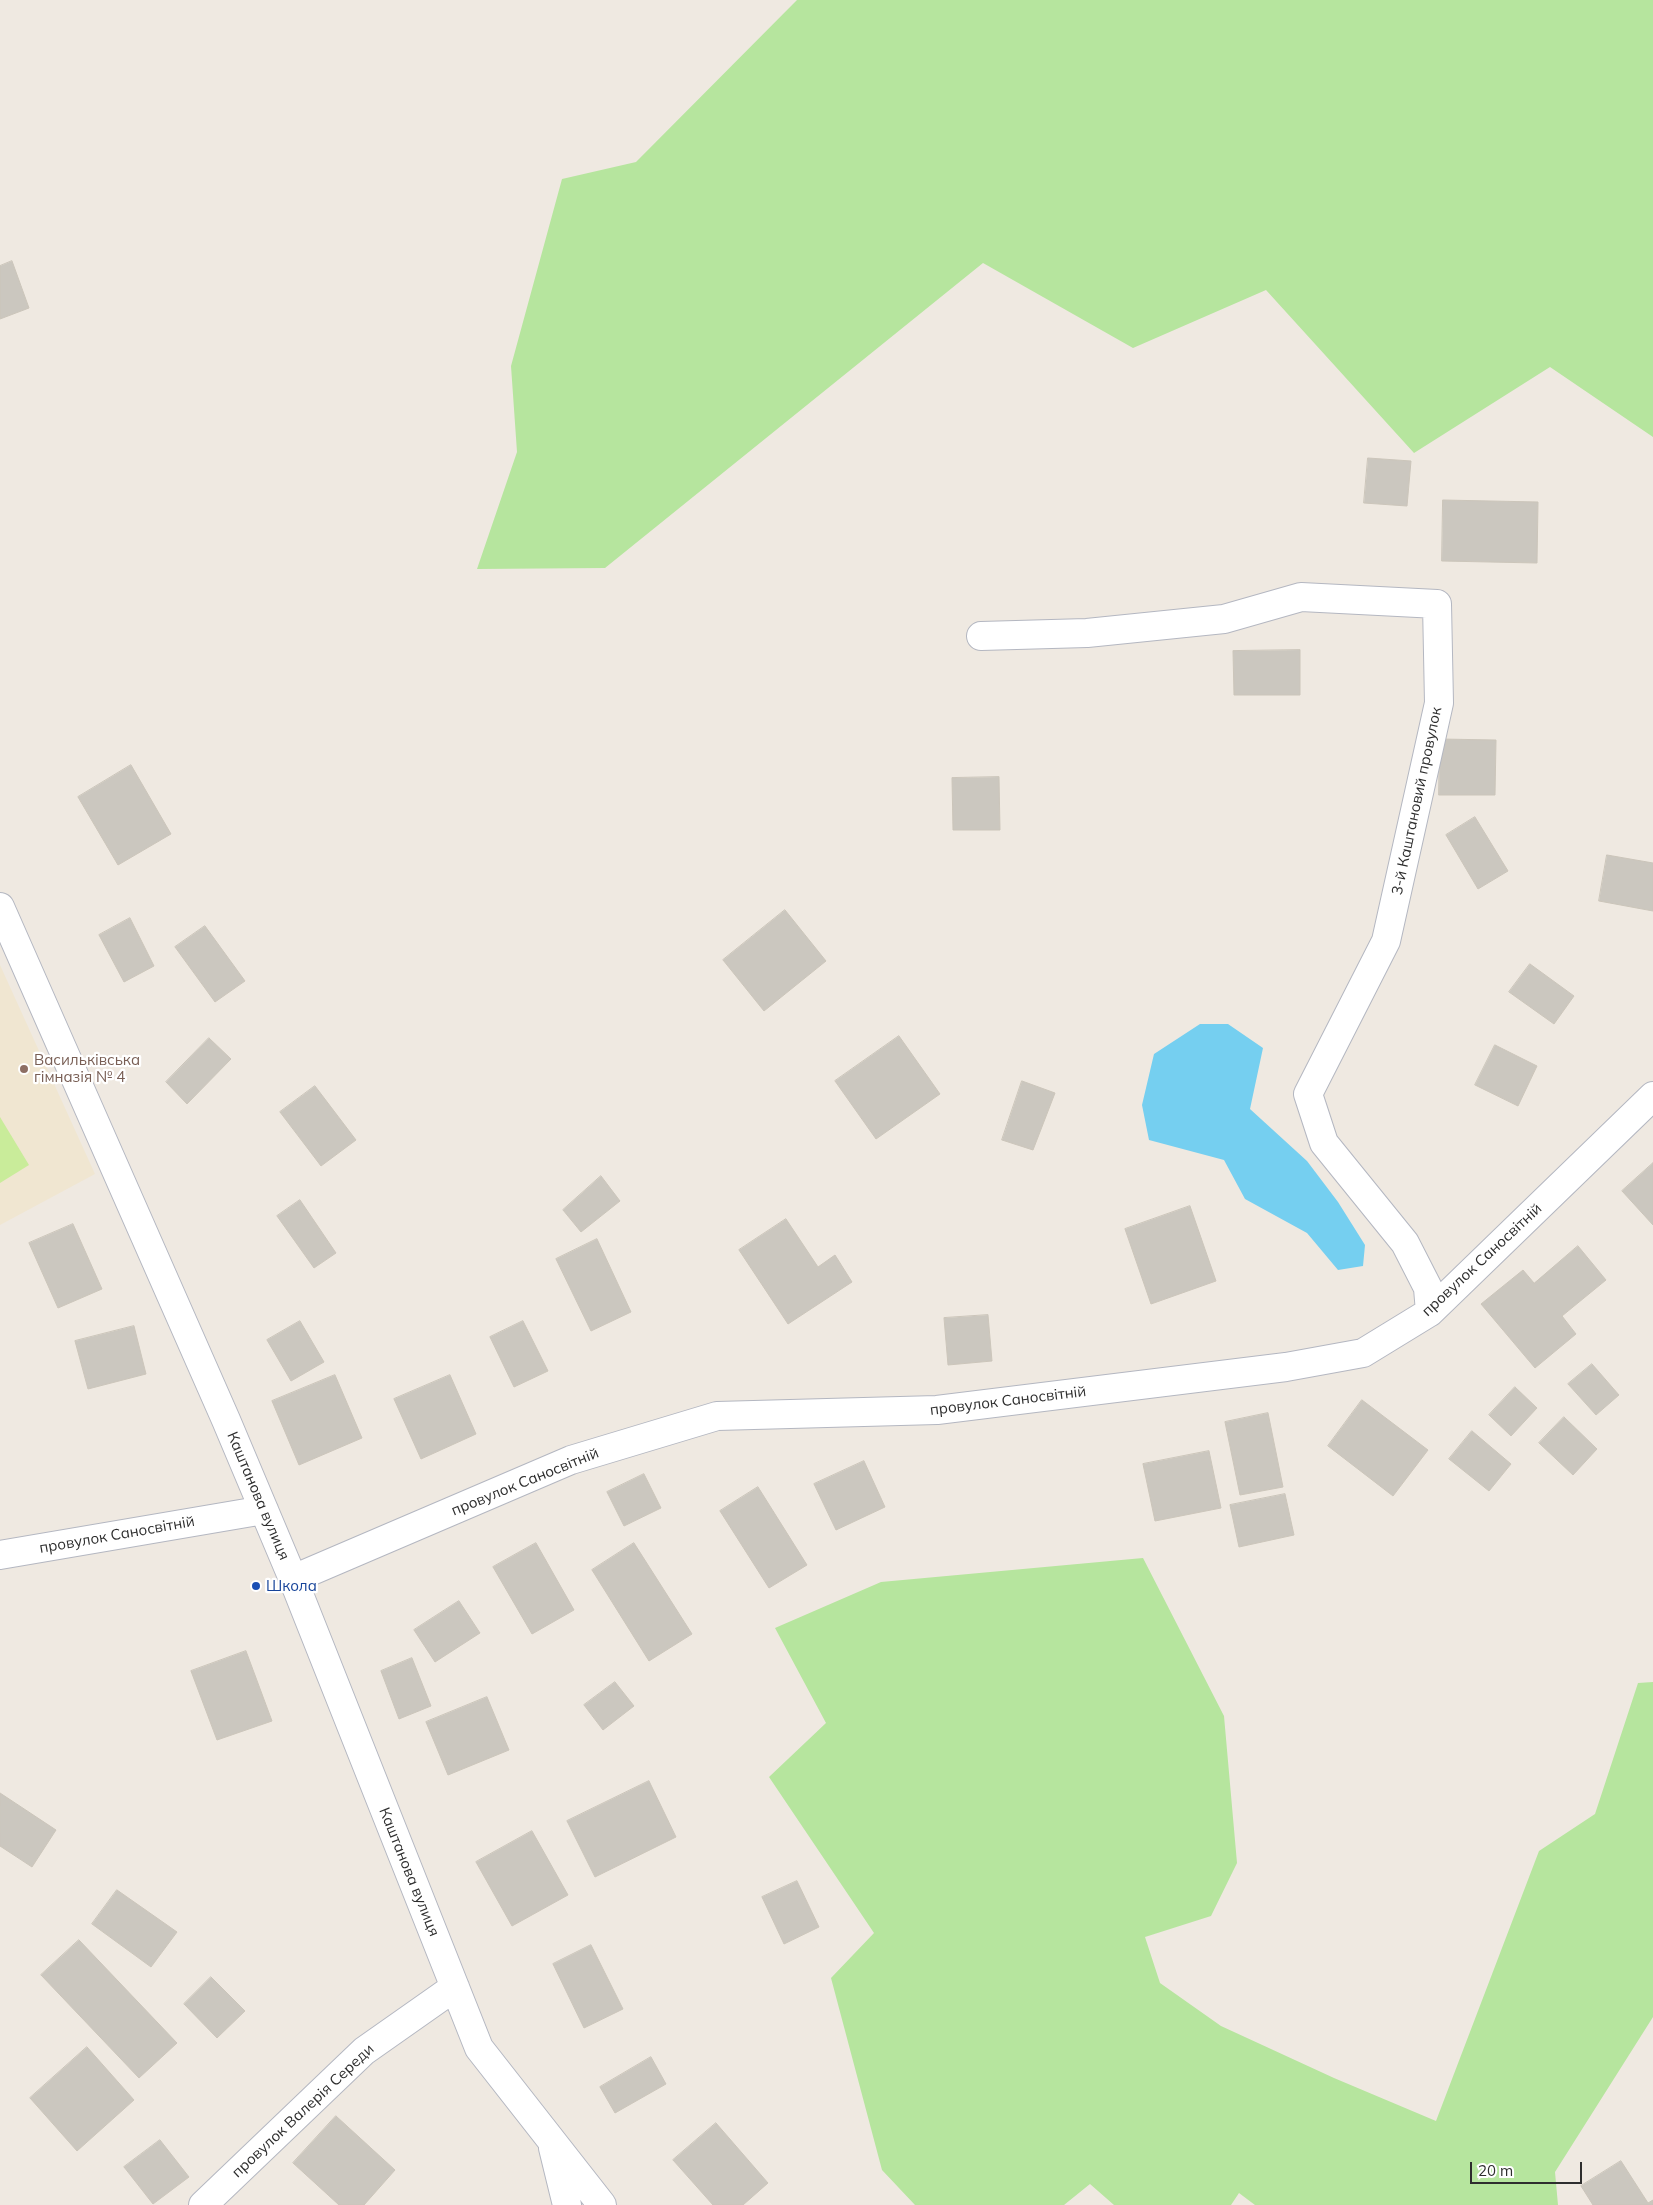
<!DOCTYPE html>
<html>
<head>
<meta charset="utf-8">
<style>
	body { margin:0 }
	#map { position:relative; width:1653px; height:2205px; overflow:hidden; background:#efe9e1; font-family:Mulish,sans-serif }
	canvas { display:block }
	.scale { position:absolute; left:1470px; top:2162px; width:112px; height:22px; box-sizing:border-box; border:2px solid #2e2e2e; border-top:0; padding-left:6px; font-size:15px; line-height:18px; white-space:nowrap; color:#2e2e2e; -webkit-text-stroke:4px #fff; paint-order:stroke }
</style>
</head>
<body>
<div id="map">
<canvas width="1653" height="2205"></canvas>
<div class="scale">20 m</div>
</div>
<script>
const context = document.querySelector('canvas').getContext('2d');
context.lineJoin = 'round';
function fillPath(path, color) { context.fillStyle = color; context.fill(path, 'evenodd'); }
function trace(path, color, width, dash) { context.strokeStyle = color; context.lineWidth = width; context.lineCap = dash ? 'butt' : 'round'; context.setLineDash(dash || []); context.stroke(path); }
function drawText(font, color, halo, rows, align = 'center') {
  context.font = font + ' Mulish,sans-serif'; context.lineWidth = 4.5; context.setLineDash([]); context.textBaseline = 'middle'; context.strokeStyle = halo; context.fillStyle = color; for (const [text, x, y, turn = 0] of rows) {
    context.save(); context.translate(x, y); context.rotate((+turn || 0) * Math.PI / 180); context.textAlign = isNaN(turn) ? turn : align; if (halo) context.strokeText(text, 0, 0); context.fillText(text, 0, 0); context.restore();
  }
}
fillPath(new Path2D(`
	M0,965L95,1174L0,1225Z`), '#f0e6d1');
fillPath(new Path2D(`
	M797,0H1653V437L1550,367L1414,453L1266,290L1133,348L983,263L605,568L477,569L517,452L511,366L562,179L636,162Z
	M1143,1558L1224,1716L1237,1863L1211,1916L1145,1937L1160,1983L1221,2026L1334,2078L1436,2121L1539,1851L1595,1814L1638,1683L1653,1682V2017L1555,2172L1558,2205H1255L1239,2193L1231,2205H1114L1090,2184L1064,2205H915L882,2170L831,1978L874,1933L769,1777L826,1723L775,1628L881,1582Z`), '#b6e59e');
fillPath(new Path2D(`
	M0,1117L29,1165L0,1183Z`), '#c9ec9a');
fillPath(new Path2D(`
	M1200,1024H1228L1263,1048L1250,1109L1307,1161L1338,1202L1365,1245L1363,1266L1338,1270L1307,1233L1245,1199L1224,1160L1149,1140L1142,1105L1154,1054Z`), '#75cff0');
const building = new Path2D(`
	M12,261L29,308L0,319V266Z
	M1368,458L1411,461L1407,506L1364,503Z
	M1443,500L1538,502L1537,563L1442,561Z
	M1300,650V695H1234L1233,651Z
	M1440,739L1496,740L1495,795H1439Z
	M131,765L171,834L118,865L78,797Z
	M999,777L1000,830H953L952,778Z
	M1475,817L1508,871L1478,889L1446,835Z
	M1607,855L1653,863V911L1599,901Z
	M785,910L826,961L764,1011L723,960Z
	M130,918L154,966L124,982L99,935Z
	M205,926L245,981L215,1002L175,947Z
	M1530,964L1574,996L1554,1024L1509,992Z
	M899,1036L940,1094L876,1139L835,1081Z
	M209,1038L231,1059L187,1104L166,1082Z
	M1495,1045L1537,1066L1518,1106L1475,1085Z
	M1022,1081L1055,1093L1033,1150L1002,1140Z
	M315,1086L356,1140L321,1166L280,1112Z
	M1653,1163V1225L1622,1191Z
	M601,1176L620,1201L581,1232L563,1210Z
	M300,1200L336,1253L314,1268L277,1216Z
	M1190,1206L1216,1281L1151,1304L1125,1229Z
	M786,1219L818,1267L835,1255L852,1282L788,1324L739,1250Z
	M73,1224L102,1289L58,1308L29,1243Z
	M597,1239L631,1312L591,1331L556,1259Z
	M1578,1246L1606,1280L1562,1316L1576,1334L1535,1368L1481,1304L1523,1270L1534,1283Z
	M988,1315L992,1361L948,1365L944,1318Z
	M300,1321L324,1362L291,1381L267,1340Z
	M523,1321L548,1371L514,1387L490,1337Z
	M134,1326L146,1374L88,1389L75,1341Z
	M1592,1364L1619,1395L1596,1415L1568,1384Z
	M335,1375L362,1438L299,1465L272,1401Z
	M450,1375L476,1434L421,1459L394,1399Z
	M1515,1387L1537,1408L1511,1436L1489,1415Z
	M1362,1400L1428,1450L1393,1496L1328,1446Z
	M1268,1413L1283,1487L1240,1495L1225,1422Z
	M1564,1417L1597,1449L1573,1475L1539,1443Z
	M1472,1431L1511,1464L1489,1491L1449,1459Z
	M1209,1451L1221,1508L1155,1521L1143,1464Z
	M864,1461L885,1507L836,1530L814,1484Z
	M644,1474L661,1508L624,1526L607,1492Z
	M758,1487L807,1565L769,1588L720,1511Z
	M1285,1494L1294,1535L1239,1547L1230,1505Z
	M536,1543L574,1610L532,1634L493,1567Z
	M634,1543L692,1634L649,1661L592,1570Z
	M459,1601L480,1633L435,1662L414,1630Z
	M246,1651L272,1721L217,1740L191,1671Z
	M412,1658L431,1706L399,1719L381,1671Z
	M615,1682L634,1706L603,1730L584,1705Z
	M487,1697L509,1750L448,1775L426,1722Z
	M649,1781L676,1837L595,1877L567,1821Z
	M0,1793L56,1830L32,1867L0,1846Z
	M532,1831L568,1895L512,1926L476,1862Z
	M797,1881L819,1927L784,1944L762,1897Z
	M117,1890L177,1932L151,1967L92,1924Z
	M79,1940L177,2043L139,2078L41,1975Z
	M591,1945L623,2009L584,2028L553,1964Z
	M211,1977L245,2011L217,2038L184,2004Z
	M87,2047L134,2100L77,2151L30,2098Z
	M651,2057L666,2084L615,2113L600,2087Z
	M336,2116L395,2170L364,2205H339L293,2163Z
	M716,2123L768,2183L743,2205H713L673,2160Z
	M160,2140L189,2177L153,2204L124,2167Z
	M1621,2161L1648,2203L1653,2200V2205H1593L1581,2186Z`);
fillPath(building, '#cbc7bf');
trace(building, '#cbc5ba', 1);
const minor = new Path2D(`
	M981,636L1087,633L1224,619L1301,597L1437,604L1439,703L1386,941L1308,1094L1324,1143L1405,1243L1428,1288L1430,1312
	M0,907L226,1420L293,1579L479,2048L602,2205
	M0,1555L264,1510
	M293,1579L571,1460L717,1416L937,1410L1286,1367L1363,1353L1430,1312L1653,1096
	M553,2148L567,2205
	M203,2205L364,2051L455,1987`);
trace(minor, '#b4b7c1', 30);
trace(minor, '#fff', 28);
for (const [x, y, r, color] of [
	[24,1069,5,"#8d6e63"],
	[256,1586,5,"#1a4fb4"]
]) { const dot = new Path2D(); dot.arc(x, y, r, 0, 2 * Math.PI); context.fillStyle = color; context.fill(dot); trace(dot, '#fff', 2); }
drawText('15px', '#2e2e2e', '#fff', [
	["3-й Каштановий провулок",1417,801,-78],
	["провулок Саносвітній",1482,1260,-43],
	["провулок Саносвітній",1008,1401,-7],
	["провулок Саносвітній",525,1482,-22],
	["Каштанова вулиця",258,1496,67],
	["провулок Саносвітній",117,1535,-10],
	["Каштанова вулиця",409,1872,68],
	["провулок Валерія Середи",303,2111,-43]
]);
drawText('15px', '#785e54', '#fff', [
	["Васильківська",34,1060],
	["гімназія № 4",34,1077]
], 'left');
drawText('15px', '#164399', '#fff', [
	["Школа",266,1586]
], 'left');
</script>
</body>
</html>
